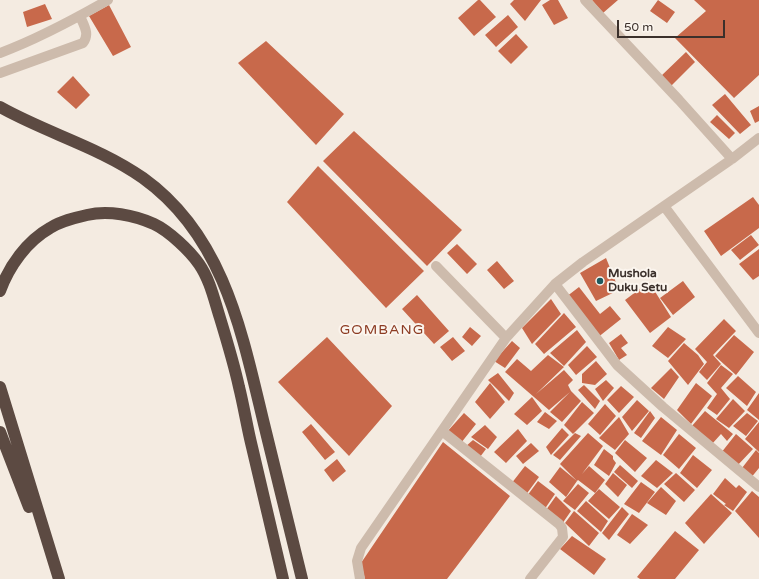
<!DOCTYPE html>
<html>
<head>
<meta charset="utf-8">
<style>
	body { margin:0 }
	#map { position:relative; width:759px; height:579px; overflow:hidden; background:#f4ebe1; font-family:"Varela Round",sans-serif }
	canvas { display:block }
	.scale { position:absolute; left:617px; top:20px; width:108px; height:18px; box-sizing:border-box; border:2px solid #3b302b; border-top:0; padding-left:5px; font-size:12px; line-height:14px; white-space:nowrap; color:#3b302b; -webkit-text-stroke:3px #fbf5ee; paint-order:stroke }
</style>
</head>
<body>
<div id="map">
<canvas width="759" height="579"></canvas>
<div class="scale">50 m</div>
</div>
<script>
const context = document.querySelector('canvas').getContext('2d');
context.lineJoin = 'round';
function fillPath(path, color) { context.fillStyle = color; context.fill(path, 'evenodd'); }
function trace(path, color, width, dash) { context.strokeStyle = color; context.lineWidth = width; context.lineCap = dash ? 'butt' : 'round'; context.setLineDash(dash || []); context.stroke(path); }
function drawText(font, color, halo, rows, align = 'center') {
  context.font = font + ' "Varela Round",sans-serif'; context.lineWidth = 4; context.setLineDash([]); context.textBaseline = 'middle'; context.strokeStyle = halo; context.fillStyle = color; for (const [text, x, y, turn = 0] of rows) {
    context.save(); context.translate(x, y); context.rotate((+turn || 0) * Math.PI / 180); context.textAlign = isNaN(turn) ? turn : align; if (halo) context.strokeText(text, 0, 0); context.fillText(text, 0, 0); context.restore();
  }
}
fillPath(new Path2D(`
	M478,0H480L496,17L474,36L458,18Z
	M514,0H541L525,21L510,4Z
	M550,0H558L568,18L554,25L542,5Z
	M592,0H618L603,13Z
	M658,0L675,12L667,23L650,11Z
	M694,0H759V75L734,98L675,38L706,11Z
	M45,4L52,19L27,27L23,12Z
	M109,5L131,47L113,56L89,16Z
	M508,15L518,27L496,47L485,35Z
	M516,34L528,47L511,64L498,51Z
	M266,41L344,114L316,145L238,63Z
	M686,52L695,62L670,87L660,77Z
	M73,76L90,95L76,109L57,92Z
	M725,94L751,125L740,134L712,105Z
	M759,106V121L755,123L750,111Z
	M717,115L735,133L729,139L710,122Z
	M354,131L462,230L427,266L323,161Z
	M318,166L424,271L386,308L287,202Z
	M753,197L759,205V228L721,256L704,231Z
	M751,235L759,245L740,260L731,250Z
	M457,244L477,264L467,274L447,253Z
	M759,249V276L753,280L739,264Z
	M606,258L619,290L596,301L580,273Z
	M497,261L514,281L504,289L487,270Z
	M683,281L695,297L673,315L660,298Z
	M649,282L671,317L650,333L625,300Z
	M579,287L600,314L610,306L621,319L597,338L566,297Z
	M417,295L449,331L434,344L402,309Z
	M551,299L561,314L532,344L522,328Z
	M564,313L576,327L544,354L535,344Z
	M724,319L736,331L713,355L721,364L707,380L699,372L707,362L695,349Z
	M470,327L481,336L472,346L462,337Z
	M668,327L686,339L668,358L652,346Z
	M577,330L586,342L564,366L550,353Z
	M621,334L628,343L621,348L627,355L619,360L609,343Z
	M734,335L754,352L736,375L715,356Z
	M327,337L392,406L349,456L278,382Z
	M453,337L465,351L452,361L440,347Z
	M512,341L520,348L505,368L494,361Z
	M684,343L698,355L704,364L688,385L668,361Z
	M587,346L597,357L576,375L568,365Z
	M548,355L564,367L536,394L564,370L573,380L568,385L571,391L581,401L562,422L550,412L570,392L549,410L505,372L517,359L531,371Z
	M596,361L607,374L595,385L582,383V374Z
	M721,365L733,374L721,388L730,399L717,415L707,408L717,394L707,383Z
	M671,368L679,377L664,399L651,388Z
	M498,373L514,393L509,401L488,380Z
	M738,376L756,392L747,406L726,388Z
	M606,380L614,388L603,401L595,389Z
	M490,383L505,402L490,419L475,402Z
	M696,383L712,396L691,424L677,410Z
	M584,385L600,401L595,409L578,390Z
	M621,386L634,397L619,413L607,400Z
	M759,393V420L747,410Z
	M532,397L542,411L527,425L514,414Z
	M733,399L745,411L729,428L716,419Z
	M637,400L649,411L632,431L622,417Z
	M582,402L594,413L573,434L564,425Z
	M605,404L616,416L600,435L588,424Z
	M650,411L655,418L641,438L634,433Z
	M705,411L733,434L727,441L721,434L712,444L691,427Z
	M545,412L557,421L549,429L537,422Z
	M464,413L476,424L461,443L446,433Z
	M747,413L758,421L746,436L733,426Z
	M619,417L629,434L615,450L599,438Z
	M661,417L677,430L661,455L642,441Z
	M759,422V452L745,439Z
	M311,424L335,452L325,460L302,432Z
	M485,425L497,437L488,449L471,437Z
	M562,428L569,435L551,455L546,447Z
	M518,429L527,441L506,463L494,452Z
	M575,433L581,436L560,460L553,455Z
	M588,433L603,446L582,474L589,466L605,480L595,493L578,480L577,481L560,464Z
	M679,434L696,448L679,469L663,455Z
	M736,434L753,449L736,467L721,453Z
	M473,440L486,449L480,457L465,447Z
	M625,440L647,458L635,472L615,453Z
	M443,442L510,496L447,579H365L361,563Z
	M531,443L539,451L523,464L516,456Z
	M604,449L613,456V459L616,463L609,476L594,465Z
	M756,450L759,453V468L750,479L742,468Z
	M693,455L712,470L697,488L680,473Z
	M337,459L346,471L333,482L324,470Z
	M656,460L673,473L657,488L641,476Z
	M620,465L638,481L632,488L614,472Z
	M525,466L539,477L525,496L511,484Z
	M560,467L577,481L566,497L549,482Z
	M613,473L627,485L618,497L605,484Z
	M676,473L695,490L684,502L664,484Z
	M725,478L736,488L739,485L747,492L733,511L724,505L726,504L713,494Z
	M538,481L555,494L544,510L527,496Z
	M641,482L655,492L639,513L624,504Z
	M578,484L589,493L575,510L563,501Z
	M661,487L676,501L666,515L647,503Z
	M599,489L620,507L609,519L588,501Z
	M752,491L759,497V538L735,511Z
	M711,494L732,513L704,544L685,523Z
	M556,496L571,511L562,524L546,510Z
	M586,501L608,521L601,532L577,511Z
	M622,507L629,514L609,540L602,533Z
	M574,511L599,533L589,546L565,523Z
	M632,514L648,525L630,544L617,535Z
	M675,531L699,550L675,579H640L637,577Z
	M572,536L606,559L594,575L560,549Z`), '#c8694b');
trace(new Path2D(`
	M585,0L679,100L732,159
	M0,53C38,39 73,20 108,0
	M0,73L83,43C90,34 84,26 80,16
	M664,206L759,333
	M436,266L506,338
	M555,284L617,365L663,407L759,487
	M442,431L559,524L562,528L563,537L530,579
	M360,579L357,561L361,548L506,338L555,284L583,262L732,159L759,138`), '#cdbbac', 10);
trace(new Path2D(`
	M0,107C46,133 99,147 143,178C224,236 242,333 264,424C277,476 289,527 302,579
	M0,291C9,266 27,241 50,228C61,221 74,218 87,215C108,210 134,215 154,224C169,231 190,251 199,264C210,280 214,299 220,318C227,341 234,364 239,387C244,407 247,427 252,447C262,491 273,535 283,579
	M0,387L59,579
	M0,432L29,507`), '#5c4a42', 12);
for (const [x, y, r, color] of [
	[600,281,4,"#1f5a5e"]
]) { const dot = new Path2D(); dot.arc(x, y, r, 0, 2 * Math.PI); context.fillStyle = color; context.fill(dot); trace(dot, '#fbf5ee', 1.5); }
drawText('bold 12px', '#3b302b', '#fbf5ee', [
	["Mushola",608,274],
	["Duku Setu",608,288]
], 'left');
context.letterSpacing = '1px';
drawText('14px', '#8c3b22', '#fbf5ee', [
	["GOMBANG",382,330]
]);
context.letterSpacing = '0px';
</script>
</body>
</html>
